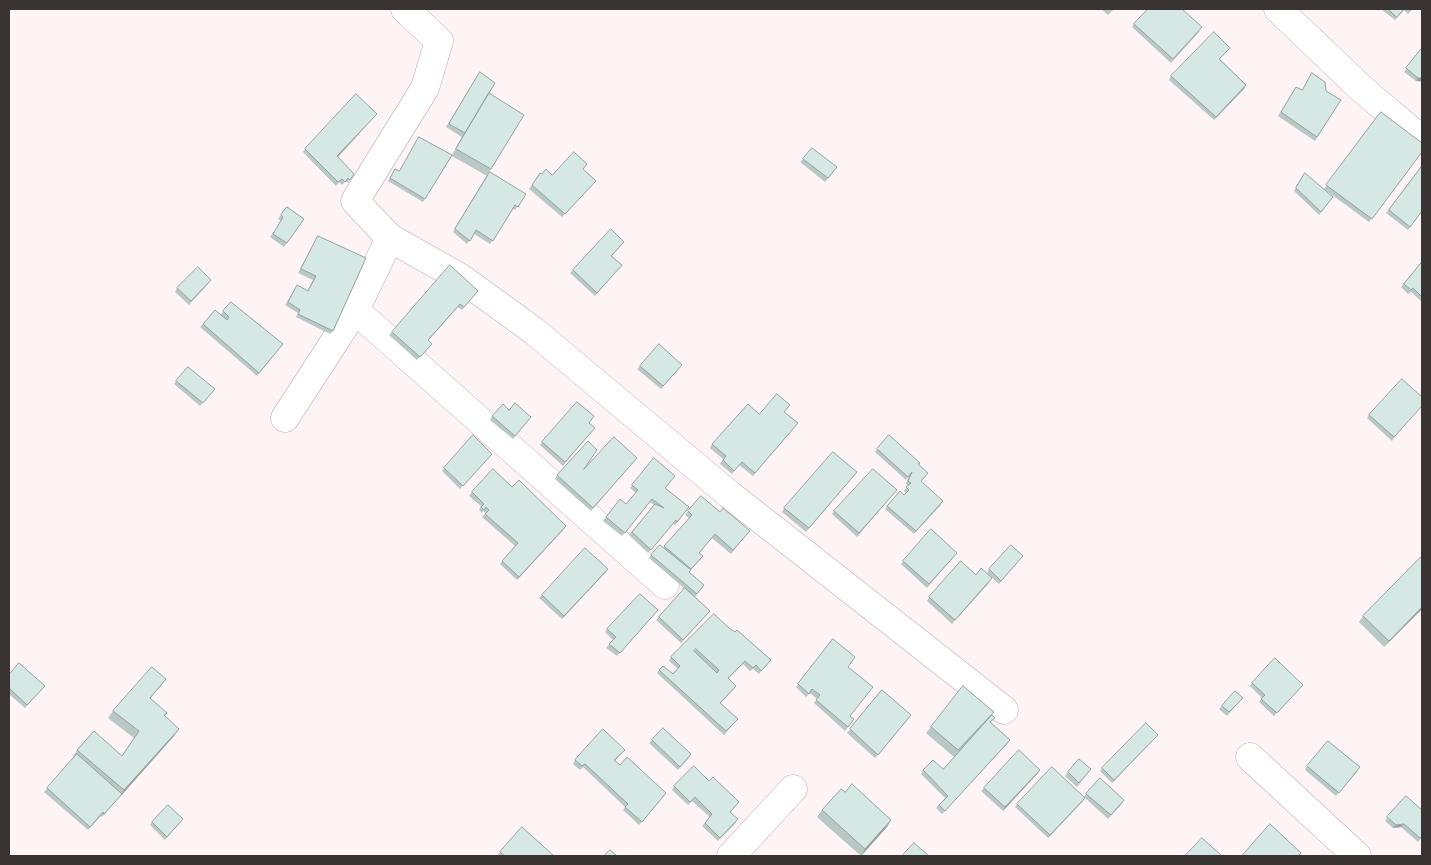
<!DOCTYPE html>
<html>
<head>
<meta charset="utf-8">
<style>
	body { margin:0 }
	#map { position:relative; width:1431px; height:865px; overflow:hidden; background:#fff4f5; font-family:"DM Sans",sans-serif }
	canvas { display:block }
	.frame { position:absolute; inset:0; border:10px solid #393334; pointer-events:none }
</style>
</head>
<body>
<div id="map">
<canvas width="1431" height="865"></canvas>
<div class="frame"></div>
</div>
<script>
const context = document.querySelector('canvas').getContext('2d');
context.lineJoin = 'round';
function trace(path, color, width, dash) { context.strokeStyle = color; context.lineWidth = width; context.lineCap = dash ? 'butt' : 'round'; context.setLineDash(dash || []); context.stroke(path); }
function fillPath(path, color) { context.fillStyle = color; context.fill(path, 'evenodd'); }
const minor = new Path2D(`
	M405,9L439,41L425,88L355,201L390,238L461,278L534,331L730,495L1004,710
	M1278,9L1362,89L1422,140
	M355,310L665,585
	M285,418L355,310L390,238
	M1250,757L1357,856
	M731,856L793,789`);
trace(minor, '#bcacae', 29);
trace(minor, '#fff', 28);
fillPath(new Path2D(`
	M1101,9H1114L1108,15Z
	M1381,9H1413L1408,14L1404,10L1395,20Z
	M1134,24L1200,31L1171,63L1132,27Z
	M1230,48L1220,59L1246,85L1214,120L1169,80L1171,76Z
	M1422,48V82L1416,81L1404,72Z
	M480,72L488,95L491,169L487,176L452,156L423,202L388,181L395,169L399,171L452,155L462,137L446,127Z
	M1296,87L1302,90L1326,91L1341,100L1315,141L1278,116Z
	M1381,112L1422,152L1369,222L1324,189Z
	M374,117L338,157L350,180L348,183L346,181L342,185L339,182L336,186L303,152L305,149Z
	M803,159L837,167L825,182L800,162Z
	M1422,166V211L1408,230L1386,213Z
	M583,169L596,181L562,217L529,189L540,173L542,174L552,175Z
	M487,175L526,194L515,210L513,209L490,244L474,234L467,244L453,232Z
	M1302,177L1333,197L1319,215L1294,191Z
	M287,207L304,219L284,247L270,237L281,221L278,219Z
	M318,236L333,331L330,334L296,317L298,313L285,305L297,285L307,291L313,280L298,273Z
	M624,242L612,256L622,265L595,296L570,273L573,270Z
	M1422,262V302L1411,292L1408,294L1401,287Z
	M209,283L189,305L175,292L177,288Z
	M478,291L462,310L458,307L428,341L432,344L417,360L389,335L392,332Z
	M223,311L283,344L257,376L200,327L203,324L221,315Z
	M682,365L661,389L637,369L640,366Z
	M176,381L215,389L200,406L174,384Z
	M1422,397L1392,441L1367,418L1369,415Z
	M509,410L531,417L513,439L490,420L492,416Z
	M784,412L798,423L753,476L739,465L732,474L720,464L723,459L710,448L712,444L759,414Z
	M589,423L592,431L563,466L540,445L542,442Z
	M877,449L919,464L925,476L921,481L941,505L914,534L885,509L887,506L904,495L906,493L904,491L908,486L906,484L909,475L906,480L875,452Z
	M492,454L460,489L442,471L444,468Z
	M637,458L591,511L555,479L557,475Z
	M857,472L806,532L782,512L784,508Z
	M632,485L665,488L689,507L675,525L673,523L648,553L629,535L654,505L650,502L622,536L603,521L606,517L626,504L636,493L630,488Z
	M512,487L566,526L517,580L500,564L515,546L482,517L486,513L483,511L482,513L479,510L481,506L469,496L472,492Z
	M894,493L857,537L832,514L834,511Z
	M688,511L720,512L747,534L731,554L712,538L699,553L701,559L689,572L704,585L695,597L710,611L681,643L656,620L685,589L649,558L651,555L663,548L689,518L685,515Z
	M957,553L927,588L901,564L903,561Z
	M1023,556L999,584L987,573L989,569Z
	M608,569L562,619L539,598L542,595Z
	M990,582L952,624L927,601L929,597Z
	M1422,609L1384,647L1359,622L1363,616Z
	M658,610L617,656L606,648L613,640L605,632L607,629Z
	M729,628L771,660L759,674L753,669L750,671L743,664L729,678L734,689L720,704L738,719L724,735L657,673L663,666L673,674L678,669L669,661L671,657Z
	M833,639L848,667L850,717L854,719L845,731L814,703L817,699L810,693L806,697L796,687Z
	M9,675L45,686L25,708L9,694Z
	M166,679L161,686L150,698L167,713L165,716L174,736L102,817L101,816L88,830L44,792L74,758L73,757L77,750L122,756L134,738L108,718L113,711Z
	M1252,683L1303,685L1274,716L1259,702L1262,698L1250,686Z
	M882,690L908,719L875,758L847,733Z
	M1240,701L1227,716L1219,709L1222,706Z
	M992,715L991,723L1010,740L942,814L936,808L945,798L921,774L923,770L943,769L954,757L926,733L931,727Z
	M1155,738L1112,783L1100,771L1102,768Z
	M652,740L689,758L678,770L649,743Z
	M622,753L615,761L620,765L664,796L639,825L623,810L625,807L583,767L580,770L573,764L575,760Z
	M1307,766L1358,771L1336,796L1305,770Z
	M1091,769L1077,787L1065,776L1068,772Z
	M1038,773L1003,811L981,791L984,788Z
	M709,781L739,802L731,812L736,823L718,841L702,826L710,817L692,801L688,805L672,790L674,786Z
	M1086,794L1122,804L1108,819L1084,797Z
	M1406,796L1422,837L1418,842L1401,827L1393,828L1385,821Z
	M1085,798L1048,838L1015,807L1017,804Z
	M822,810L887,827L861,856L817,817Z
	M183,819L165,840L150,825L152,822Z
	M500,852L554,856H499L498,855Z`), '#b8c8c4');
fillPath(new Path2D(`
	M1418,78H1422V81H1416Z
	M1246,85L1244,89L1214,120L1216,117Z
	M377,114L374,117L335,160L337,156Z
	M566,526L564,529L517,580L519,577Z
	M608,569L605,573L562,619L564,616Z
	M1422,607V609L1384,647L1389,641Z
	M179,729L174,736L120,797L124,790Z
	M1158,735L1155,738L1112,783L1114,780Z
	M1010,740L1007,744L942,814L945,811Z
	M1040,770L1038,773L1003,811L1005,807Z
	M1085,798L1082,802L1048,838L1050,835Z
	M891,820L887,827L861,856L865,849Z
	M1404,824L1401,827L1393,828L1396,825Z`), '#96a2a0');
const building = new Path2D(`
	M1148,9H1182L1202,27L1173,59L1134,24Z
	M1388,9H1404L1397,17Z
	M1214,32L1230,48L1219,59L1246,85L1216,117L1171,76Z
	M1422,48V78H1418L1406,68Z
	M480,72L495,83L465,133L449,124Z
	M1312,73L1325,82L1326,91L1341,100L1317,137L1281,112L1296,87L1302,90Z
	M489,93L524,115L491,169L456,149Z
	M356,94L377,114L337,156L354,174L350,180L348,178L345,182L342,179L338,182L305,149Z
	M1381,112L1422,143V152L1372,219L1326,185Z
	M419,137L452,155L425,199L390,178L395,169L399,171Z
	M812,148L837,167L828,178L803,159Z
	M574,152L587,164L583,169L596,181L565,214L532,185L540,173L542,174L546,169L552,175Z
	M1422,166V211L1410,227L1389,210Z
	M490,172L526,194L518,207L515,205L493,241L476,230L470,241L455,229Z
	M1305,173L1333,197L1321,212L1296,188Z
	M287,207L304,219L287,243L273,234L283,217L281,215Z
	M611,229L624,242L611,256L622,265L597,293L573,270Z
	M318,236L366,258L333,331L298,314L300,310L288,302L297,285L308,291L316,276L301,269Z
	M1422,262V297L1413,288L1411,290L1404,284Z
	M450,265L478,291L464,307L460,304L428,340L432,344L420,357L392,332Z
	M198,267L211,280L191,301L177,288Z
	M231,302L283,344L259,373L203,324L215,310L227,320L229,317L223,311Z
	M659,344L682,365L663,386L640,366Z
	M188,367L215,389L203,403L176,381Z
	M1402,379L1422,397V406L1394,437L1369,415Z
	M777,394L790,405L784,412L798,423L755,473L742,462L734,471L723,460L726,456L712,444L748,404L759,414Z
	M577,402L594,416L589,423L595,428L565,462L542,442Z
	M515,403L531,417L515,436L492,416L503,404L509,410Z
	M473,435L492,454L463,486L444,468Z
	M889,435L920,463L918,464L928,473L921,481L943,501L916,531L887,506L900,491L904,495L909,490L906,487L911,483L908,481L912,472L908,477L877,449Z
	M614,437L637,458L593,508L557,475L588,441L597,450L584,469Z
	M833,452L857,472L809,528L784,508Z
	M654,458L675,476L665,488L689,507L677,522L676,520L651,550L632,532L655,504L664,508L652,499L625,533L606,517L620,499L626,504L638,490L632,485Z
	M493,469L512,487L519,480L566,526L519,577L502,561L518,543L485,514L489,510L486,507L484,510L481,507L484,504L472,492Z
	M873,469L897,490L859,533L834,511Z
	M701,496L720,512L723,508L750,531L733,550L715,534L699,553L703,556L691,569L664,546L692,515L688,511Z
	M931,529L957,553L929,584L903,561Z
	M660,545L691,570L689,572L704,585L697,594L651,555Z
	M1011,545L1023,556L1001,581L989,569Z
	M585,548L608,569L564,616L542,595Z
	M1422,556V607L1389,641L1363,616Z
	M961,561L976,575L981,568L992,578L955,620L929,597Z
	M685,588L710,611L683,640L659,617Z
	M640,594L658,610L620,653L609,644L616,637L607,629Z
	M714,614L729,628L735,632L737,630L771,660L761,671L756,665L753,668L745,661L728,678L736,686L720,703L738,719L726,731L659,670L663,666L673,674L680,666L671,657ZM696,649L719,670L717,673L694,651Z
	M833,639L855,657L848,667L873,687L850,716L854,719L848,727L816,700L820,695L812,689L809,694L798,684Z
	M1275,658L1303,685L1277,713L1261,699L1265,695L1252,683Z
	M19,663L45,686L27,705L9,688V675Z
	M152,667L166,679L150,698L167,713L164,715L179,729L124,790L77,750L94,731L122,756L139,731L113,711Z
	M963,686L994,712L958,750L931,727Z
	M882,690L911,715L878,755L850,729Z
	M1235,691L1243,698L1229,712L1222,706Z
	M992,715L995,718L990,722L1010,740L945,811L939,805L948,796L923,770L933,760L943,769Z
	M1146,723L1158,735L1114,780L1102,768Z
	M663,728L691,754L680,767L652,740Z
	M603,729L625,750L614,760L620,765L627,757L666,793L642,822L625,807L628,804L585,764L582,766L575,760Z
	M1328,741L1360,767L1339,793L1307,766Z
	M1019,750L1040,770L1005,807L984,788Z
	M77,754L122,794L104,814L103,812L90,827L47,788Z
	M1079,759L1091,769L1079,783L1068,772Z
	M694,766L709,781L713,777L739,802L730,812L738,819L720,838L705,823L712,814L695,797L690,802L674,786Z
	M1052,767L1085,798L1050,835L1017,804Z
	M1100,778L1124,800L1111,815L1086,794Z
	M852,784L891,820L865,849L822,810L841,789L845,792Z
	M1406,796L1422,810V836L1420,838L1404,824L1396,825L1387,817Z
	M168,805L183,819L167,837L152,822Z
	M1270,824L1301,853L1298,856H1242Z
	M522,827L554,856H505L500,852Z
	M1202,838L1222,856H1185Z
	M914,843L929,856H902Z
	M610,850L617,856H604Z`);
fillPath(building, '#d6e8e4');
trace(building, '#96a2a0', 1);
</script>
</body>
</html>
